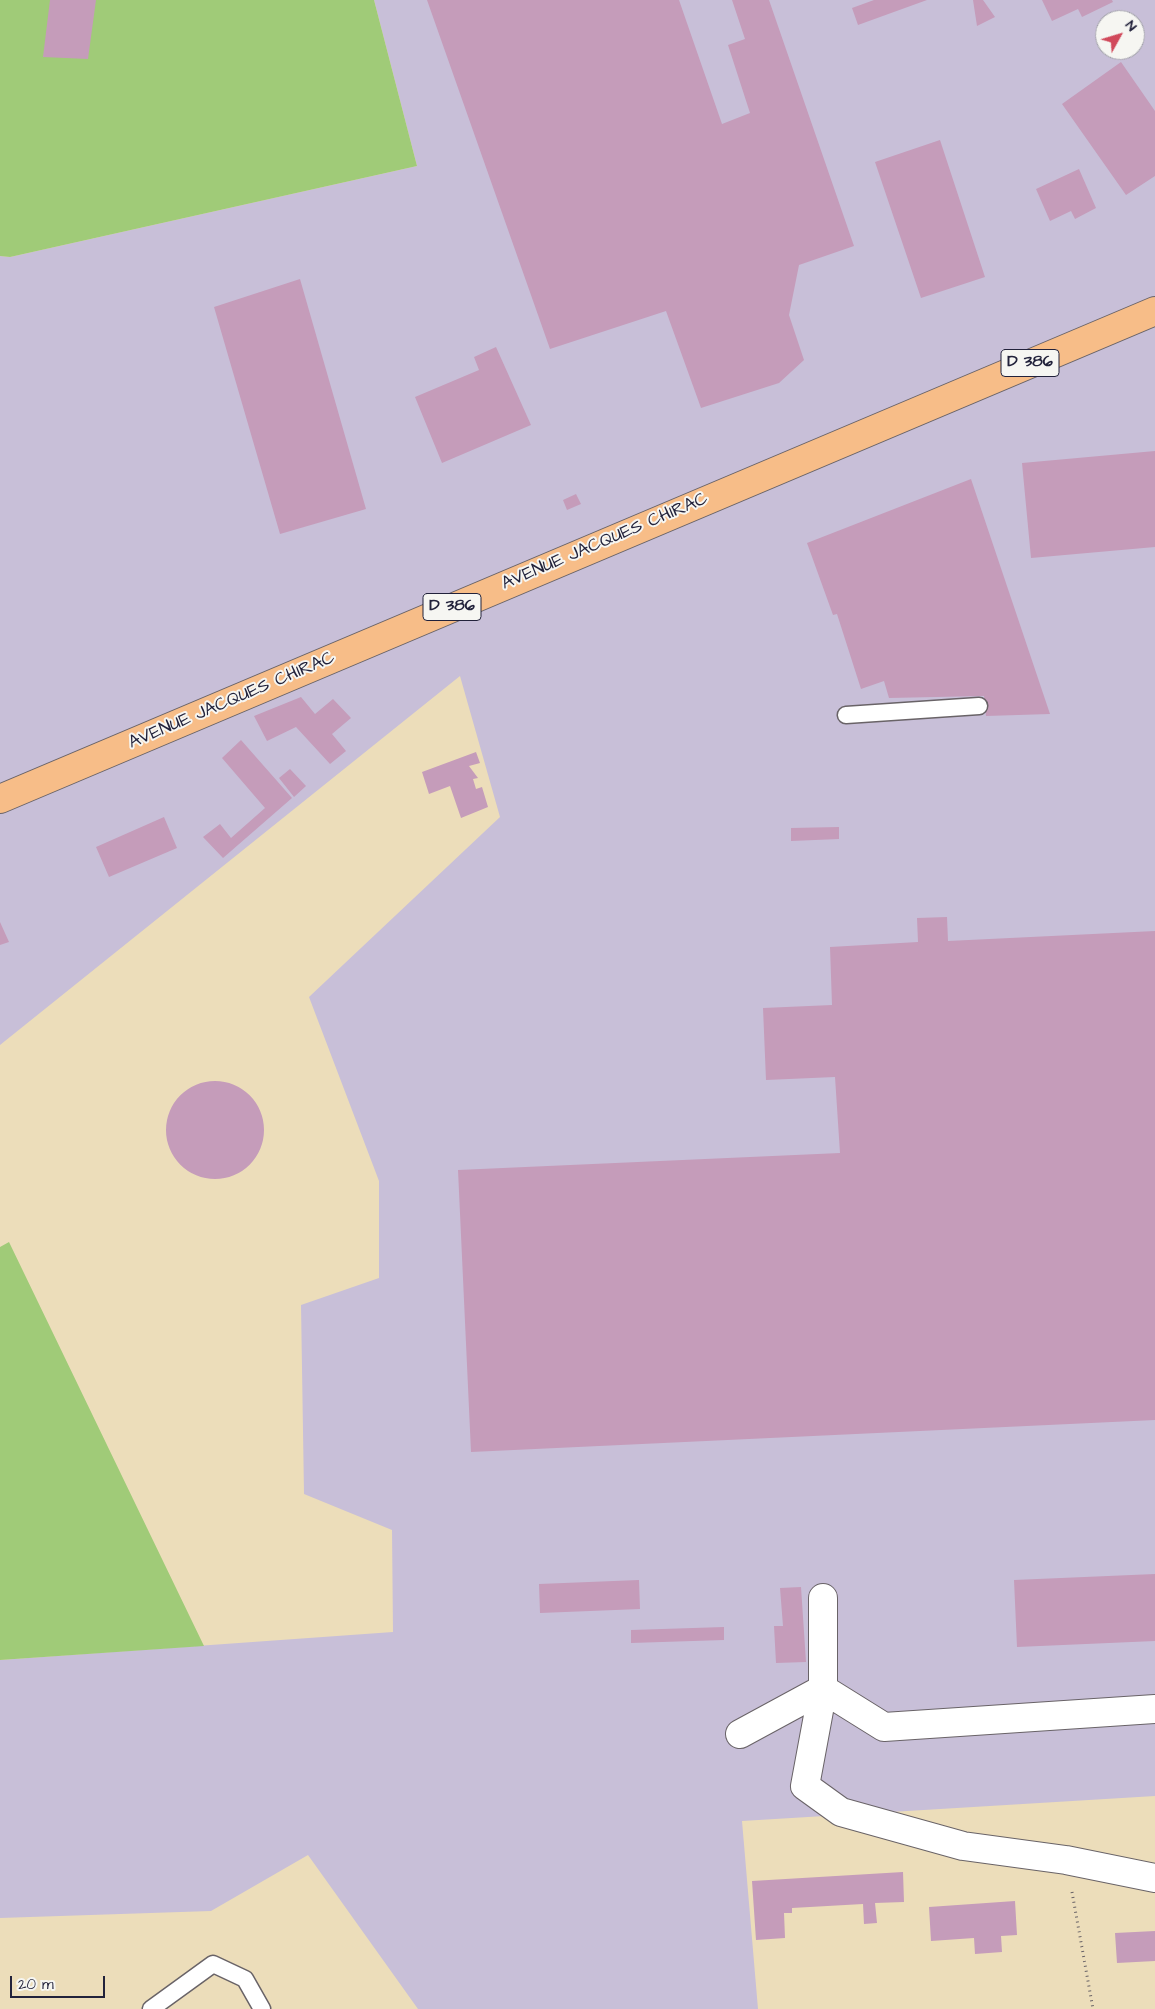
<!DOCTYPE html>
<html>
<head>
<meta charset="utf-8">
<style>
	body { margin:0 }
	#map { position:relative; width:1155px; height:2009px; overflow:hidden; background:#ecddba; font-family:"Architects Daughter",sans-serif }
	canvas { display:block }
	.north { position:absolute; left:1095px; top:10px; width:50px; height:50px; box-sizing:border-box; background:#f6f6f2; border:1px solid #a1a1a9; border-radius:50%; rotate:51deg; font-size:14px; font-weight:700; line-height:20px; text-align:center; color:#22223b }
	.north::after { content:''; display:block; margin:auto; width:18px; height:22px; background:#d1495b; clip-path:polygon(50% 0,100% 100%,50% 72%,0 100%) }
	.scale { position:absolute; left:10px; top:1976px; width:95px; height:22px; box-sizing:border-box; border:2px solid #22223b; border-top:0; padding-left:6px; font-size:15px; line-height:18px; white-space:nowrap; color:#22223b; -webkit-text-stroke:4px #f6f6f2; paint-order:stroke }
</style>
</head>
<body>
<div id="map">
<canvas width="1155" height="2009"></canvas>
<div class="north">N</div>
<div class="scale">20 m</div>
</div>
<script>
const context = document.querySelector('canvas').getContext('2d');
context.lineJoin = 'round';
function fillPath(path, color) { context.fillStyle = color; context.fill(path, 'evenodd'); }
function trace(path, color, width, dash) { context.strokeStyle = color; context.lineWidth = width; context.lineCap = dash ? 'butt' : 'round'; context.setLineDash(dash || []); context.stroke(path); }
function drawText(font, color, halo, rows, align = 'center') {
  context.font = font + ' "Architects Daughter",sans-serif'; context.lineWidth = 4; context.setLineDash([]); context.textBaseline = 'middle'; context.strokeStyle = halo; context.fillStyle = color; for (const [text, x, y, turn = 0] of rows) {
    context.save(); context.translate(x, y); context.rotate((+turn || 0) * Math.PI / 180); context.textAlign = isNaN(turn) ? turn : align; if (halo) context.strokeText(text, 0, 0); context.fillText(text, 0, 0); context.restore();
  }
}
fillPath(new Path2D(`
	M374,0H1155V1796L742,1821L758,2009H418L308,1855L211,1911L0,1918V1660L393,1632L392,1530L304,1494L301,1305L379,1278V1181L309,997L500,817L460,676L0,1045V256L10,257L417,166ZM1105,20H1135V50H1105Z`), '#c8bfd8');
fillPath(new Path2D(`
	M0,0H374L417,166L10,257L0,256Z
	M9,1242L204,1646L0,1660V1247Z`), '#a0cb78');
fillPath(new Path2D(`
	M50,0H96L88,59L43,57Z
	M427,0H679L722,124L750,113L728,45L745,39L732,0H769L854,246L799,265L789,315L804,360L779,383L701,408L666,311L550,349Z
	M874,0H927L858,25L852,8Z
	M973,0H983L995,17L977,26Z
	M1042,0H1112L1113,2L1082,17L1078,9L1052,21Z
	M1121,62L1155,111V176L1126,195L1062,104Z
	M940,140L985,277L921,298L875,162Z
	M1079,169L1096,208L1075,219L1071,211L1050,221L1036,189Z
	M300,279L366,509L280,534L214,307Z
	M496,347L531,425L442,463L415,397L479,370L474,357Z
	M1155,451V547L1031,558L1022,463Z
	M971,479L1050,714L986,716L984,696L889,698L884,681L861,689L837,614L833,615L807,543Z
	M576,494L581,504L567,510L563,500Z
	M301,697L315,714L333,699L351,718L332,734L346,751L330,764L296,727L267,741L254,716Z
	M241,740L292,798L223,858L203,837L220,824L231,838L265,808L222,758Z
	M476,752L480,763L469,766L478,778L473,779L476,789L482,787L488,807L461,818L450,786L429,794L422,772Z
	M290,769L306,786L294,797L279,778Z
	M164,817L177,848L109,877L96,847Z
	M839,827V839L791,841V828Z
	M947,917L948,941L1155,931V1420L471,1452L458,1170L840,1153L835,1077L766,1080L763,1008L832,1005L830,947L918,942L917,918Z
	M0,922L9,942L0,945Z
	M166 1130a49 49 0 1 1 98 0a49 49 0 1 1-98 0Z
	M1155,1574V1641L1017,1647L1014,1580Z
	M639,1580L640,1609L540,1613L539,1584Z
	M801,1587L806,1662L776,1663L774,1626H783L780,1588Z
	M724,1627V1640L631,1643V1630Z
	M903,1872L904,1902L875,1903L877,1923L864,1924L863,1904L792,1908V1913H784L785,1938L756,1940L752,1881Z
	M1015,1901L1017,1935L1001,1936L1002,1952L975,1954L974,1938L931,1941L929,1907Z
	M1155,1931V1961L1117,1963L1115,1933Z`), '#c59cba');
const lane = new Path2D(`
	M846,715L979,706
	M151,2009L213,1964L245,1979L262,2009`);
const street = new Path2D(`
	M823,1598V1689L884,1727L1155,1709
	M823,1689L805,1786L841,1812L963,1846L1066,1860L1155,1878
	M740,1734L823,1689`);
const primary = new Path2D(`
	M0,799L1155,311`);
trace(lane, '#696367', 19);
trace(street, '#696367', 30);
trace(primary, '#696367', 30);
trace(new Path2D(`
	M1072,1892L1093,2009`), '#696367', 3, [1, 4]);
trace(lane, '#fff', 16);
trace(street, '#fff', 28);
trace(primary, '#f7bd88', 28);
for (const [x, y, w] of [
	[1030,363,58],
	[452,607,58]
]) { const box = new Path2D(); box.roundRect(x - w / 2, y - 13.5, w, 27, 4); context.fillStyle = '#f6f6f2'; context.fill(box); trace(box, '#22223b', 1); }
drawText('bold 16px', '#22223b', null, [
	["D 386",1030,363],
	["D 386",452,607]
]);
drawText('18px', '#22223b', '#f6f6f2', [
	["AVENUE JACQUES CHIRAC",605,542,-23],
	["AVENUE JACQUES CHIRAC",232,701,-23]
]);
</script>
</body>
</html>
